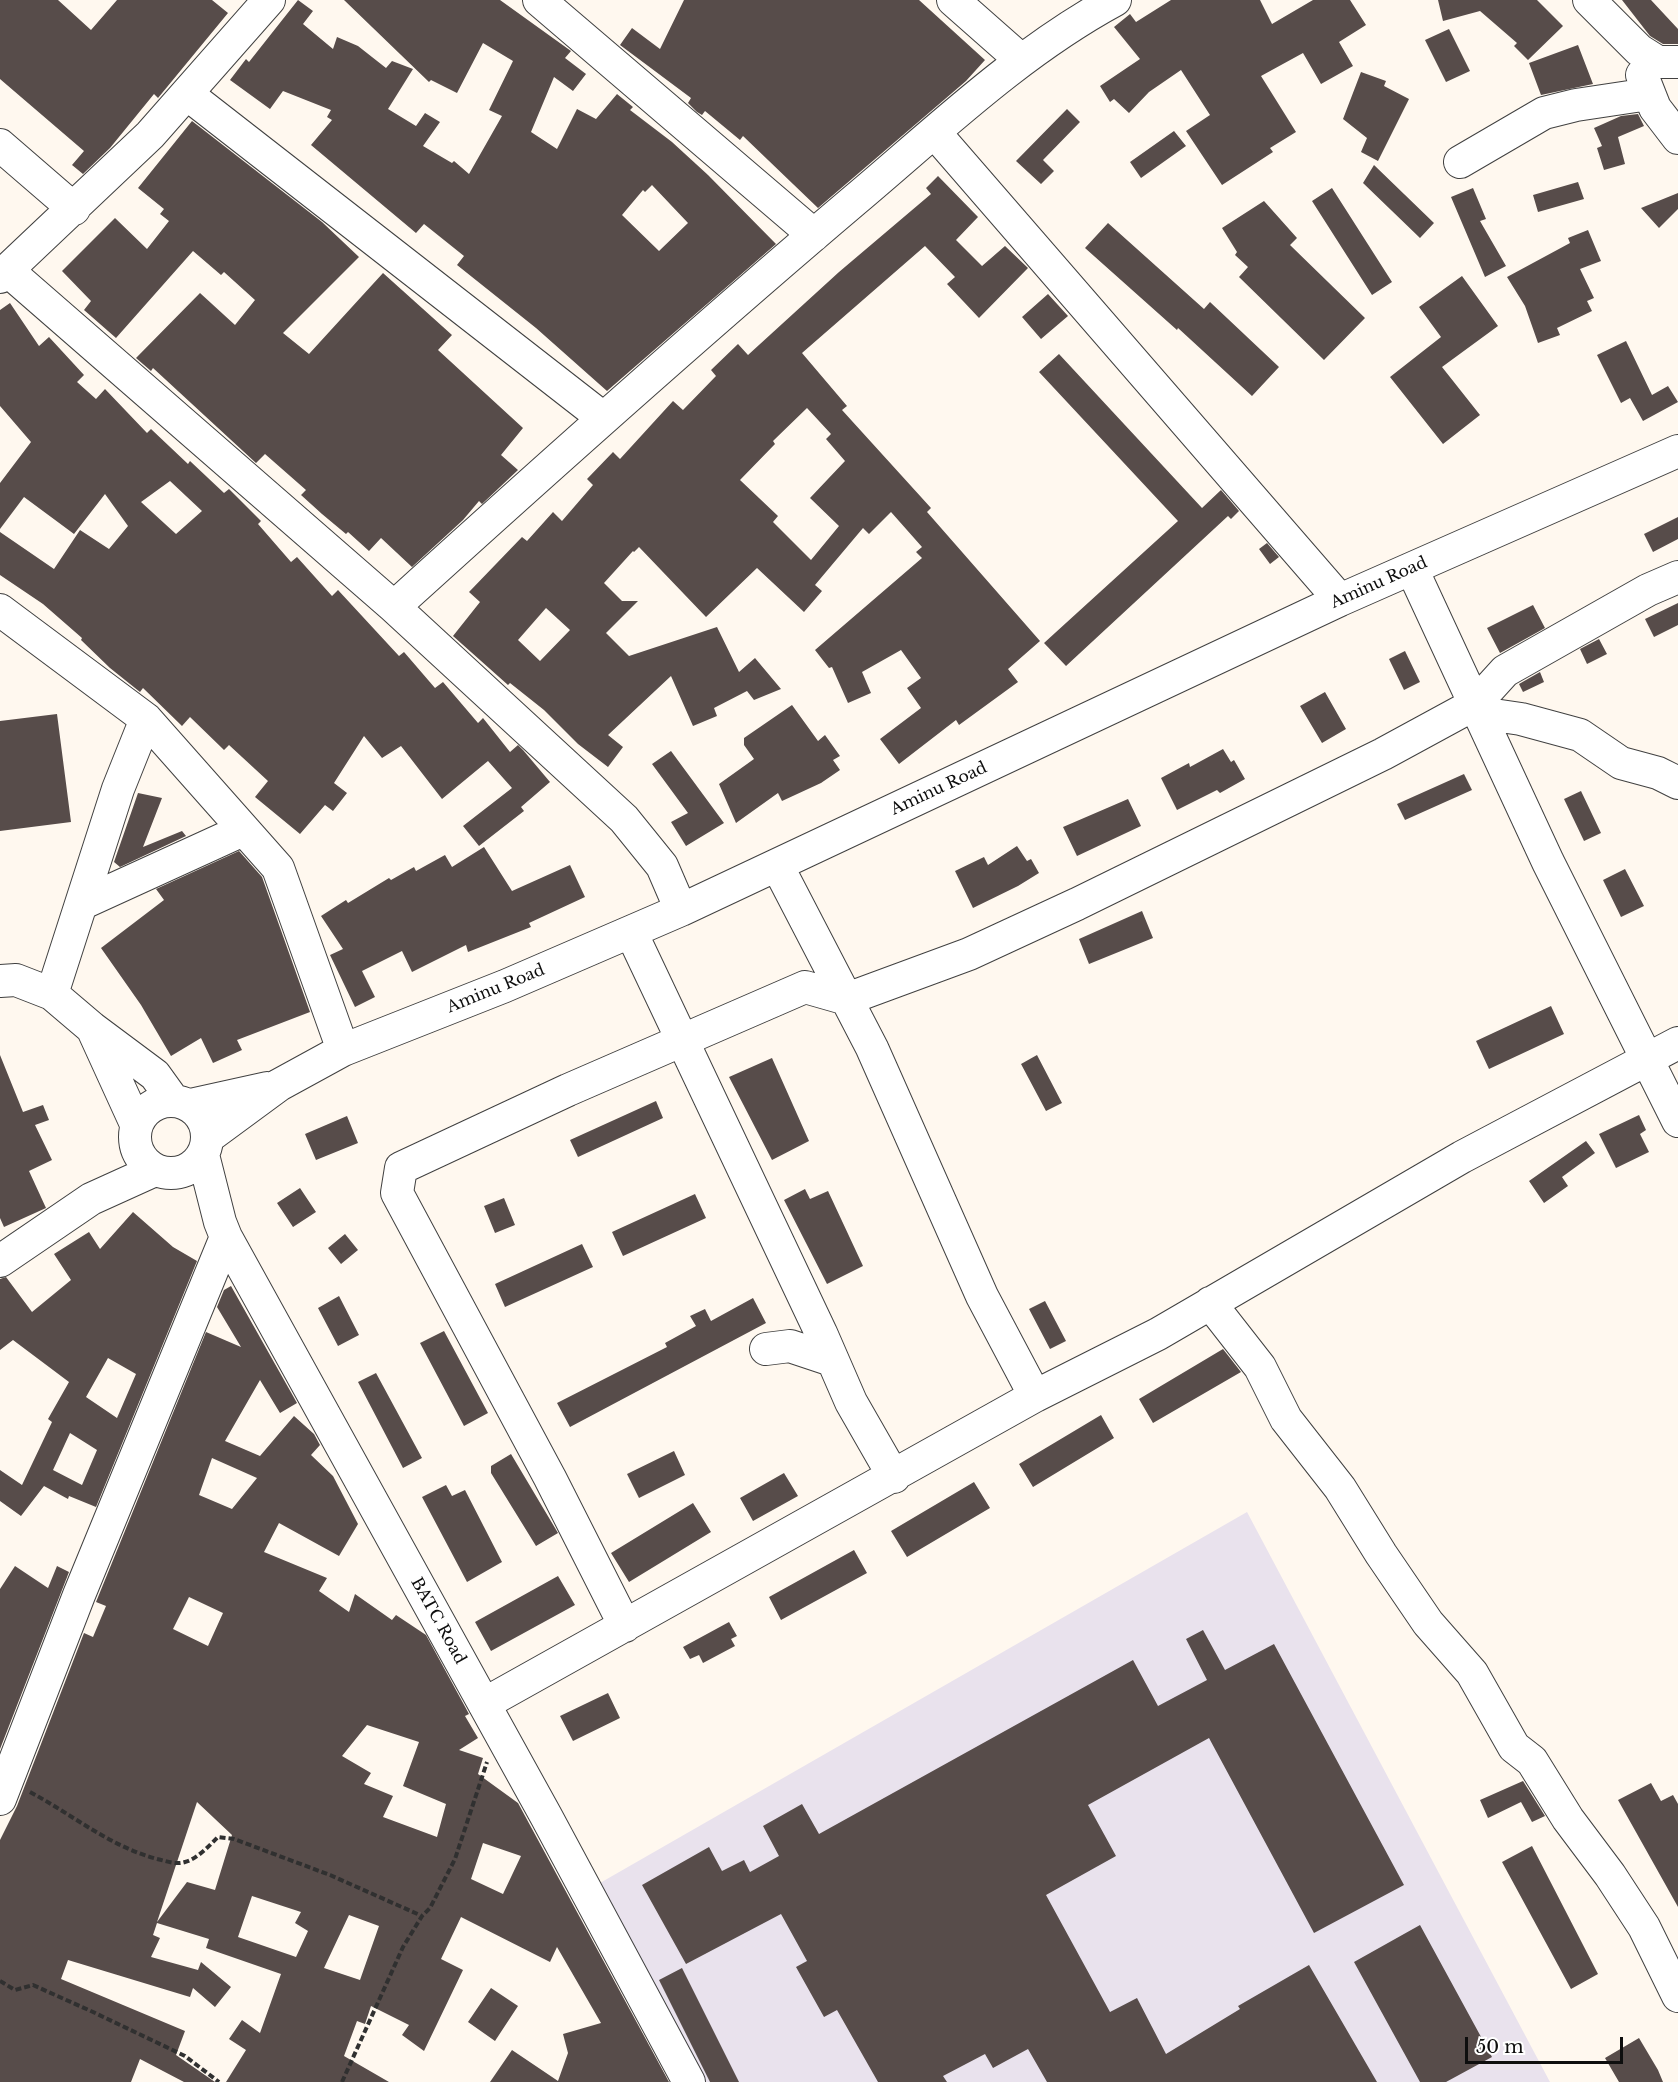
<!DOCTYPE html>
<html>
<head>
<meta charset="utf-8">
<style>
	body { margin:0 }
	#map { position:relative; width:1678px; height:2082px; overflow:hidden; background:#fff8ef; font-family:"Libre Baskerville",serif }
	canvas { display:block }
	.scale { position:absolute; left:1465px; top:2037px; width:158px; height:27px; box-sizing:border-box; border:3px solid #0e0e0e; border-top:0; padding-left:8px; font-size:18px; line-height:21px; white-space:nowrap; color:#0e0e0e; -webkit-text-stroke:4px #fff; paint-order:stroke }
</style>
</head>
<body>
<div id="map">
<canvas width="1678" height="2082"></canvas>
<div class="scale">50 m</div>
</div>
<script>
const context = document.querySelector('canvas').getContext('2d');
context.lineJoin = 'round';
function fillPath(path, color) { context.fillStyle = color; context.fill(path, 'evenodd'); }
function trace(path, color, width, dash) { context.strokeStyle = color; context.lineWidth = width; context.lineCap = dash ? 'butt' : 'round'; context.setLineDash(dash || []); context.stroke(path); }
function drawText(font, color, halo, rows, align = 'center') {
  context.font = font + ' "Libre Baskerville",serif'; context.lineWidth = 6; context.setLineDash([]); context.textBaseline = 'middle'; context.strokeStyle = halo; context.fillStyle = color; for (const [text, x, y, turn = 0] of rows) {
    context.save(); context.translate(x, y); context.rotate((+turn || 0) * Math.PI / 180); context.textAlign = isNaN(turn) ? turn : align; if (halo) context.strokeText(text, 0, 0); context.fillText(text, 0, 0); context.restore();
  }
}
fillPath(new Path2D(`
	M1247,1512L1550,2082H702L600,1883Z`), '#e9e2ed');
fillPath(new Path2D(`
	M0,0H58L91,30L117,0H212L228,13L158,98L154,94L110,148L83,174L72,165L84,151L0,79Z
	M298,0L313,11L303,24L333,49L337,37L358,46L386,68L392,61L413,69L388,109L416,126L425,113L440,122L423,146L452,163L454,161L469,174L502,116L489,110L513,61L483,43L457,93L431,80L429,82L344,0H500L571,51L565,58L586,74L573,91L554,77L531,132L557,149L577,109L596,119L617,94L633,107L630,110L672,142L708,175L776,244L607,391L536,328L457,265L464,256L424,224L416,233L311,145L332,120L327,117L331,110L283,91L270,109L230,80L246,59L249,62ZM652,185L688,223L659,251L622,215L643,190L645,192Z
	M684,0H919L985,60L966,81L818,208L743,136L740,140L705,111L702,115L697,112L688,103L691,98L620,45L632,28L660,49Z
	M1171,0H1260L1272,24L1313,0H1350L1366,25L1339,42L1353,66L1321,84L1303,53L1261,76L1296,132L1270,148L1273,152L1222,185L1186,131L1210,115L1181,70L1149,92L1129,113L1114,99L1110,102L1100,86L1140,59L1114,27L1130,14L1136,22Z
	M1438,0H1537L1563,26L1528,60L1514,46L1517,43L1480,11L1443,21Z
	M1622,0H1651L1678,29V44H1663L1650,36Z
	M1449,29L1470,71L1446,82L1425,40Z
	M1578,45L1593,84L1541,95L1529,63Z
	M1361,72L1386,81L1384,86L1409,99L1378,161L1361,152L1367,138L1343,119Z
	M1067,109L1080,122L1043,160L1054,171L1041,184L1016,161Z
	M1638,114L1644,126L1618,137L1625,164L1604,170L1597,148L1602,146L1594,128L1621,116Z
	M192,121L322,222L359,257L283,333L309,354L383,273L452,335L438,350L523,428L501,455L518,470L482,504L479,501L463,520L412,567L381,538L369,551L348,532L346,534L322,514L301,495L306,490L265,454L256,463L153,368L151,371L136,358L200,293L235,325L255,300L224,272L221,275L193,251L116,338L84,310L91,301L62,271L115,218L147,249L169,221L160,214L164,209L138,188Z
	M1174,131L1186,146L1141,178L1130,162Z
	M1374,165L1434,223L1420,238L1363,183Z
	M938,176L978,217L956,240L982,266L1005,246L1028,268L979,318L947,284L955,277L925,246L802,353L847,406L842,410L931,508L927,512L1040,641L1008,669L1018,682L959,725L956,720L899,764L880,739L921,708L907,688L921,678L901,650L862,672L871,693L848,703L832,667L829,668L815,650L922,558L916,552L922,547L891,512L869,534L863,528L815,585L822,591L804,612L757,568L706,617L639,547L634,552L633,551L604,583L622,601H638L606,633L629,656L717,627L739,672L755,658L781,689L754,700L747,691L714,708L717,716L693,726L671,676L608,735L623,747L608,767L578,744L544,710L510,683L508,685L453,636L480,602L469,592L522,537L527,541L553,512L562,521L593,485L587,479L613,452L620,459L673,401L683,410L716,376L711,370L738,344L748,355L839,272L931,194L926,188ZM807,408L831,434L826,439L845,461L810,498L839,526L811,560L773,522L778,516L740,480L775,444L773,441ZM546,608L570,630L540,661L518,640Z
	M1578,182L1584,199L1538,212L1533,195Z
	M1332,188L1392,282L1372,295L1312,201Z
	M1473,188L1486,219L1480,221L1506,266L1485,277L1451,197Z
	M1678,193V209L1659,228L1641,208Z
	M1264,201L1297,238L1290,245L1365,318L1324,360L1239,277L1248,267L1235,255L1237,252L1222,228Z
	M1108,223L1204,309L1210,302L1279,367L1252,396L1178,328L1177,330L1085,248Z
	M1588,230L1601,261L1580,269L1594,298L1587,301L1592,311L1557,328L1560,335L1538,343L1525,306L1507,277L1570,243L1568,238Z
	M1462,276L1498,326L1442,367L1480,415L1443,444L1390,377L1441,337L1419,307Z
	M1048,294L1068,316L1041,339L1022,317Z
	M10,303L39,346L49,337L84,375L77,382L96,399L105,389L147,433L151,429L188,464L190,461L224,493L229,489L261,521L258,524L291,562L297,557L332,596L338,590L399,656L404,652L435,688L443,682L478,723L483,718L510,752L518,745L523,750L550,782L521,807L524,811L479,846L463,826L512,788L488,761L442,799L401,746L382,758L364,736L334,783L347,793L333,811L325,805L300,834L255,797L268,781L229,745L224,750L190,717L182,726L143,688L140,692L110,668L81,640L82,638L43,604L0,575V532L54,569L80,530L109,549L128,526L105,494L74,534L24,497L0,529V483L31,442L0,406V310ZM170,481L202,511L176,534L141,502Z
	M1626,341L1652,395L1668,386L1678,402L1643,421L1630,398L1621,403L1597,355Z
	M1059,354L1202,508L1221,490L1239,511L1231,519L1228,516L1066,666L1044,643L1178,521L1039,372Z
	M1678,517V539L1653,552L1644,534Z
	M1267,543L1279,557L1270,564L1259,549Z
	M1678,603V625L1654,637L1645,619Z
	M1533,605L1545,628L1500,653L1487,628Z
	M1599,639L1607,654L1587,664L1580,649Z
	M1405,651L1420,682L1404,690L1389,659Z
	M1540,672L1544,682L1523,692L1519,684Z
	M1325,692L1346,729L1322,743L1300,706Z
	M792,705L818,741L825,735L840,756L833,760L840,770L821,783L782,801L778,793L736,823L719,784L754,759L744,745V738Z
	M57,714L71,822L0,831V721Z
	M1223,749L1231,762L1234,760L1245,779L1220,793L1217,790L1177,810L1161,778L1189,763L1190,767Z
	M671,751L724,823L686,846L671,822L688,813L652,764Z
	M1464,774L1472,790L1405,820L1397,804Z
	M1581,791L1601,833L1584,841L1564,799Z
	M138,793L162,798L143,847L182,831L186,836L120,867L114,862Z
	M1128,799L1141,826L1077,856L1063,827Z
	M1017,846L1027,861L1031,859L1039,873L1018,886L973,908L955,871L984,857L988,865Z
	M484,847L512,891L570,865L585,897L529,923L531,927L468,952L466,945L412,972L402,951L362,971L375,997L355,1007L330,955L343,949L321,916L346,900L348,903L389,878L391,880L414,867L416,871L445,855L452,867Z
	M239,851L262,877L310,1012L237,1040L242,1050L213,1063L201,1038L171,1056L141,1005L101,948L164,900L156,889Z
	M1625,869L1644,906L1621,917L1603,880Z
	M1142,911L1153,938L1089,964L1079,939Z
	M1551,1006L1564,1034L1489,1069L1476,1041Z
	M0,1055L23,1112L43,1105L49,1120L35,1125L52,1160L29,1171L46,1208L4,1227L0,1218Z
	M1037,1055L1062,1103L1046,1111L1021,1064Z
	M772,1058L809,1141L772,1160L729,1077Z
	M656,1101L663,1118L578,1157L570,1140Z
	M1639,1115L1646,1130L1640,1134L1649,1152L1616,1168L1599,1134Z
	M347,1116L358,1143L316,1160L305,1134Z
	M1586,1141L1595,1153L1562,1177L1568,1186L1544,1203L1529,1181Z
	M300,1188L316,1212L293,1227L277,1203Z
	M805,1189L810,1199L828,1191L863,1266L827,1284L784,1200Z
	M695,1194L706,1218L623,1256L612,1232Z
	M504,1198L515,1225L495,1233L484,1206Z
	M133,1212L173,1247L197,1261L96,1507L69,1496L68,1499L44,1486L21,1516L0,1501V1470L22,1485L52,1422L48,1419L69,1382L13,1340L0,1350V1279L6,1277L32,1312L71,1280L54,1254L89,1232L100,1249ZM108,1358L136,1374L117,1418L86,1397ZM70,1433L97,1450L82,1485L53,1470Z
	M345,1234L358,1250L341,1264L328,1248Z
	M582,1244L593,1267L505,1307L495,1284Z
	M231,1286L297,1403L280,1413L260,1380L225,1441L260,1456L294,1416L314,1434L320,1445L311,1455L333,1476L358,1524L339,1556L279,1523L264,1552L327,1578L319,1591L349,1612L355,1594L392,1620L396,1615L426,1635L469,1714L465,1716L478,1738L459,1750L483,1758L478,1774L518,1803L669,2082H490L512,2050L558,2081L568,2053L563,2034L601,2023L557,1947L550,1962L461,1917L441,1959L463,1970L424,2051L402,2035L409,2025L371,2006L365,2024L357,2021L344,2056L389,2082H226L246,2050L229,2039L242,2020L260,2033L281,1974L206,1948L209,1939L157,1923L153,1935L160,1938L151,1957L198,1970L201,1962L231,1987L215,2007L193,1988L190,1997L68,1960L61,1979L185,2031L176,2055L215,2082H184L140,2059L131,2082H0V1840L17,1806L84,1633L93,1637L106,1606L96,1602L206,1332L241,1347L217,1307L224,1290ZM212,1458L257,1478L232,1509L199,1495ZM189,1597L223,1613L208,1646L173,1629ZM367,1725L419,1742L403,1786L446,1804L437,1837L383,1817L393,1796L364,1784L371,1773L342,1756ZM197,1802L232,1835L215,1890L187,1882L157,1922ZM483,1843L521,1856L503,1894L471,1879ZM252,1896L301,1912L295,1923L308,1931L296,1957L238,1937ZM349,1915L379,1926L360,1980L324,1968Z
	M339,1296L359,1335L338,1346L318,1308Z
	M753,1298L766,1323L570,1427L557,1403L667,1347L665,1343L696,1326L690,1316L705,1309L711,1321Z
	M1045,1301L1066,1341L1050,1349L1029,1309Z
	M444,1331L488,1413L464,1426L420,1343Z
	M1223,1349L1241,1372L1153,1423L1139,1399Z
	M376,1373L422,1458L403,1468L358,1382Z
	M1101,1415L1114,1438L1033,1487L1019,1464Z
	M674,1451L685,1475L639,1498L627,1474Z
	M511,1454L558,1533L536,1546L491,1473V1466Z
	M784,1473L798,1496L753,1521L740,1498Z
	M974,1482L990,1508L907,1557L891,1531Z
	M446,1485L452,1496L465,1490L502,1562L467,1582L422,1497Z
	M693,1503L711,1532L629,1582L611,1553Z
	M854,1550L867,1573L781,1620L769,1597Z
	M15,1566L48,1588L57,1566L69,1572L0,1749V1589Z
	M558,1576L575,1605L491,1651L475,1622Z
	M729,1622L737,1636L731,1639L735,1646L703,1663L699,1655L690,1659L683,1647Z
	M1203,1630L1225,1670L1274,1644L1404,1885L1314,1933L1209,1738L1088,1805L1116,1856L1046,1895L1110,2012L1137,1998L1166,2054L1240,2009L1238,2006L1309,1965L1377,2082H1047L1028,2049L993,2068L985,2054L943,2076L947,2082H878L837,2010L824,2017L796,1967L807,1961L781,1914L686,1964L642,1885L709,1847L722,1871L744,1860L750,1872L779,1856L763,1826L802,1804L819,1834L1133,1660L1158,1706L1207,1680L1186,1639Z
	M608,1693L620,1718L573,1741L560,1716Z
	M1523,1781L1545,1816L1532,1822L1521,1802L1488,1818L1480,1800Z
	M1651,1783L1661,1801L1673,1795L1678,1804V1907L1618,1800Z
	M1532,1846L1598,1974L1571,1989L1502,1862Z
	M1420,1925L1492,2057L1446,2082H1420L1354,1962Z
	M682,1968L739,2082H710L659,1980Z
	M491,1988L518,2006L495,2041L468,2022Z
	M1639,2038L1658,2070L1663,2082H1619L1605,2058Z`), '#574c4a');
const minor = new Path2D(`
	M539,0L814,235
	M953,0L1021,60
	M1589,0L1639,50L1658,62H1678
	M1642,75L1655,108L1678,138
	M187,94L603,418
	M935,133L1340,600
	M0,145L74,209
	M1460,162L1544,113L1576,105L1649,94
	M7,270L394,607L624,819L662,866L681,910
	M0,277L150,135L269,0
	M1412,569L1548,862L1678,1121
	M394,607C546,469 699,332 856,199C939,129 1019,52 1115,0
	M0,610L146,719L278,868L343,1050
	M1480,713L1521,719L1580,735L1621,763L1658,773L1678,783
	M777,865L872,1048L982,1296L1035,1396
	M81,904L243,830
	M631,932L821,1333L851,1402L894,1477
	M0,981L16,980L52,994L92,1028L155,1075L173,1100
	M52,994L118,789L146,719
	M94,1032L136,1124
	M135 1137a36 36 0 1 1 72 0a36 36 0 1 1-72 0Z
	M190,1105L267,1088
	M207,1138L279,1085L343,1050L505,986L681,910L1340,600L1678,451
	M203,1155L220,1222L226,1237L546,1816L689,2082
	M0,1261L91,1199L155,1170
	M1210,1303L1260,1367L1286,1419L1340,1488L1381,1554L1428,1623L1472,1673L1514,1747L1532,1761L1568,1819L1610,1875L1644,1927L1678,1996
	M766,1349L790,1346L832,1360
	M625,1626L550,1478L397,1193L401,1168L568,1090L805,987L847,999L969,954L1077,904L1383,754L1475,704L1505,671L1648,590L1678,577
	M484,1704L1035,1396L1158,1334L1462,1157L1678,1043
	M0,1799L79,1595L226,1237`);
trace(minor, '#414141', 34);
trace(new Path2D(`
	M30,1792C73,1815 109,1846 157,1859C166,1861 176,1865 185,1862C197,1859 209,1846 218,1837L234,1839L330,1875L422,1916
	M0,1981L15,1990L33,1985L93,2012L185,2056L219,2082
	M342,2082L403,1947L422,1916L430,1908L455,1859L487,1762`), '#303030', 4, [6, 3]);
trace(minor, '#fff', 32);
drawText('16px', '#0e0e0e', '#fff', [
	["Aminu Road",1379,583,-24],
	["Aminu Road",939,789,-25],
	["Aminu Road",496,989,-22],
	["BATC Road",438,1621,61]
]);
</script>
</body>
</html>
